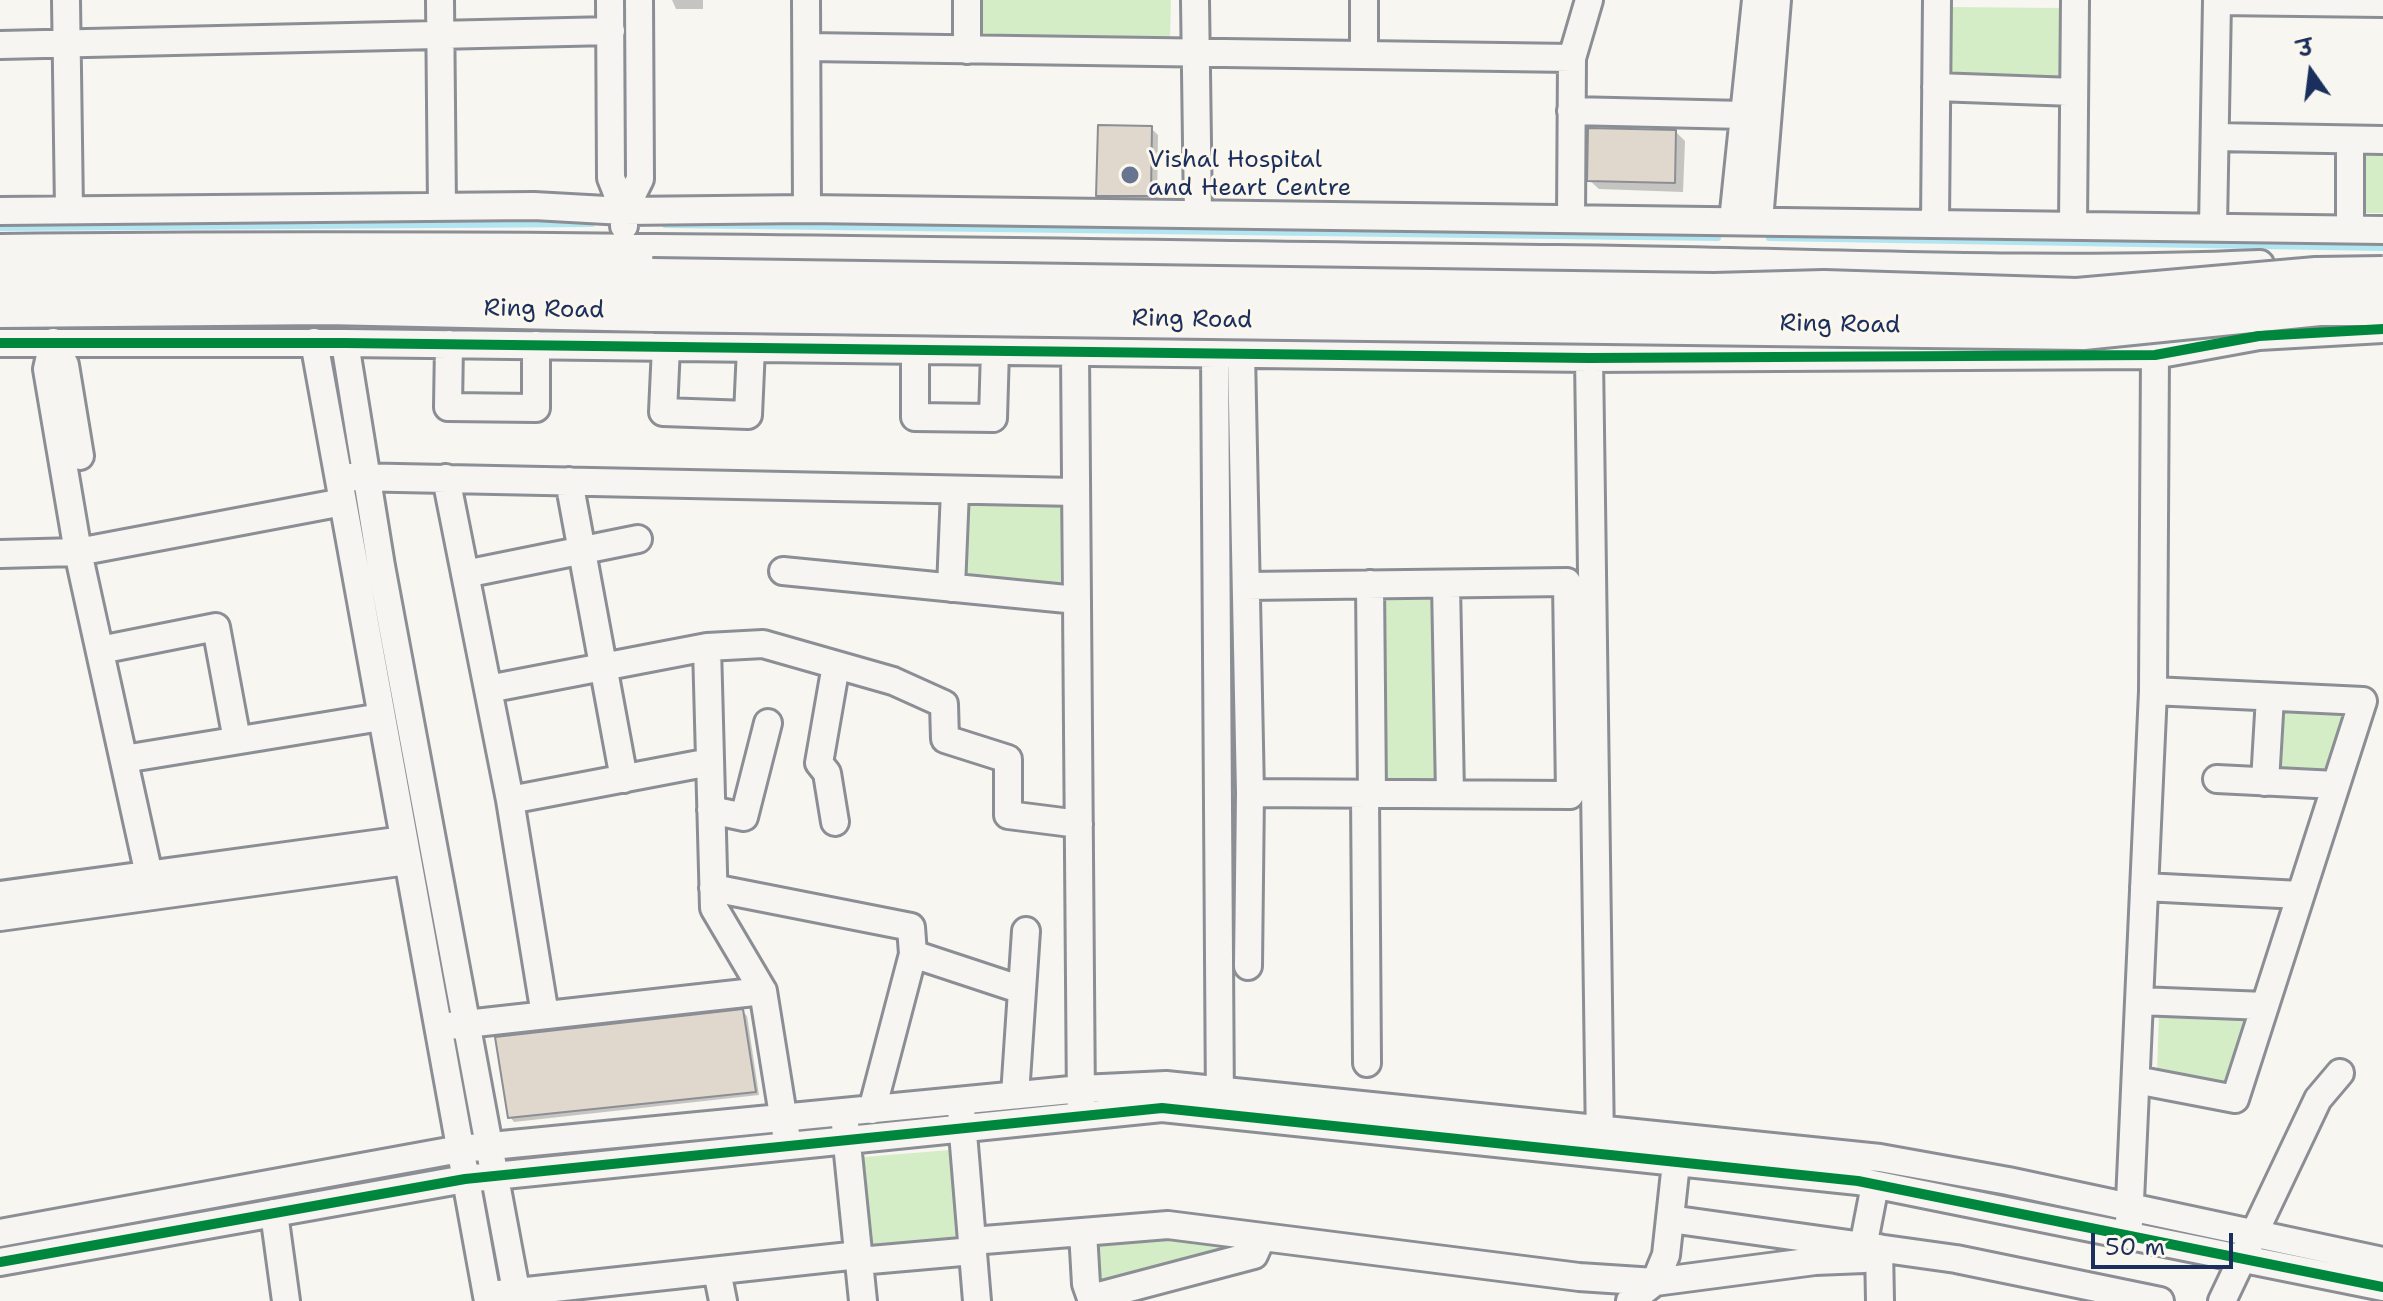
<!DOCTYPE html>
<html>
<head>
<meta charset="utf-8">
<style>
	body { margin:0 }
	#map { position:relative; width:2383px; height:1301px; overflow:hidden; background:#f8f6f0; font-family:"Shantell Sans","Playpen Sans Deva",sans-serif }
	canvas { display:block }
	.north { position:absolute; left:2271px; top:32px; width:80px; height:80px; -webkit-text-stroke:6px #fbf7ec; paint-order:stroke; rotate:346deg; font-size:22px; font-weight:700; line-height:32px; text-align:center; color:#1b2f5e }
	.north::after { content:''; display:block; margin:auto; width:28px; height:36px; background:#1b2f5e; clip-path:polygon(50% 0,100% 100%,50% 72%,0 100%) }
	.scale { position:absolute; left:2091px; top:1233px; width:142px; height:36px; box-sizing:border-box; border:4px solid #1b2f5e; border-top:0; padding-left:10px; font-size:24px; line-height:28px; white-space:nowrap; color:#1b2f5e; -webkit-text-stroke:6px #fbf7ec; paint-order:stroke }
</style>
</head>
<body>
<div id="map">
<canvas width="2383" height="1301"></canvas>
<div class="north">उ</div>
<div class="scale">50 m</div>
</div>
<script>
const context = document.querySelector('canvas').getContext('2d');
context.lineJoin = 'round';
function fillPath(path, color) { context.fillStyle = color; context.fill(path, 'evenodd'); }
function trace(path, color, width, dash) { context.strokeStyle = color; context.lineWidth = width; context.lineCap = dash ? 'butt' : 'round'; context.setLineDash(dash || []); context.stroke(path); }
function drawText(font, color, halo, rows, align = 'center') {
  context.font = font + ' "Shantell Sans",sans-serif'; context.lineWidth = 6; context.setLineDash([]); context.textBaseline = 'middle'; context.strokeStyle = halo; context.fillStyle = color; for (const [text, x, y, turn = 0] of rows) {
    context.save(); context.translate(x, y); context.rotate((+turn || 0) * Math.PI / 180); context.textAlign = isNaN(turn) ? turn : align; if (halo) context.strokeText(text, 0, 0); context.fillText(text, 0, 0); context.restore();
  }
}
fillPath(new Path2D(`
	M981,0H1171L1170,40L981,38Z
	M1947,7L2062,8L2061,78L1946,76Z
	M2364,147H2383V213H2363Z
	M965,498L1061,500L1060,586L962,577Z
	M1437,594L1439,779L1381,780L1379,595Z
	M2276,708L2347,712L2331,777L2272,774Z
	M2159,1012L2248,1015L2227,1088L2157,1074Z
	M950,1150L958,1248L872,1256L864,1157Z
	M1156,1235L1235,1247L1096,1282L1094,1240Z`), '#d4edc6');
fillPath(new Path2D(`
	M672,0H703V9H676Z
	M1151,128L1158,135L1157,202H1105L1098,195Z
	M1676,132L1685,141L1683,192L1599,189L1589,180Z
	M742,1011L747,1016L759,1095L514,1122L510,1117Z`), '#0003');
trace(new Path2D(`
	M665,225L1718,238
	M0,228L592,224
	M1769,238L2383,248`), '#b1e5f1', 6);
const building = new Path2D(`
	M1098,125L1152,126L1151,196H1096Z
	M1588,128L1676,130L1675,183L1587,181Z
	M743,1009L756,1092L508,1118L495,1037Z`);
fillPath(building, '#e0d7cd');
trace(building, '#8b8e94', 2);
const minor = new Path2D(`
	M66,0L69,210
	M440,0L442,207
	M610,0L611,178L624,211V226
	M806,0L807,209
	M1195,0L1198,214
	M0,45L611,31
	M807,47L1572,58
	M967,50V0
	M1364,55V0
	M1936,87L2074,92
	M1571,111L1744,115
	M2215,137L2383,140
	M0,211L534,206L624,211L807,209L2383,230
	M624,211L640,179L639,0
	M1571,219L1572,58L1589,0
	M1733,221L1756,0
	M1759,221L1777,0
	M1935,224L1937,0
	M2073,225L2075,0
	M2213,227L2217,1L2383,3
	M2350,229V140
	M0,248C519,242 1037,253 1556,259C1791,261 2025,274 2260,264
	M53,342L47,369L78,552L149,875L162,894
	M53,342L65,365L80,456
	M314,342L488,1301
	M0,343H345L1589,358L2155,355L2259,336L2383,329
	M345,343L381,566L518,1301
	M449,344L448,407L536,408V345
	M666,347L663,412L748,415L751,348
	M915,349V417L993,418L995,350
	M1075,352L1081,1104
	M1215,353L1220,1107
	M1241,353L1250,793L1248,966
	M1589,358L1600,1143
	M350,477L1076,492
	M446,478L510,800L545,1015
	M569,481L624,779
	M0,554L78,552L343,502
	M783,571L1077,600
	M465,574L638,539
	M1370,584L1372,794
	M1446,584L1450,794
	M1246,586L1567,582L1570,795L1250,793
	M951,588L955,490
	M707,647L714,908L763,991L786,1134
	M100,650L216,627L237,740
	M488,689L707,647L763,644L893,681L944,704L945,739L1008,759V815L1079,824
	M124,759L381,717
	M2217,779L2336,785
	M2265,782L2270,697
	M1365,794L1367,1063
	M510,800L710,762
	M711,810L744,817L768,723
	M835,822L827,773L819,763L836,665
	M2144,887L2300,895
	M713,888L911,927L913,954L872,1110
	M0,895L404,840
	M0,917L407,861
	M913,954L1022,990
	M2139,1001L2265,1006
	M448,1026L763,991
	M2136,1080L2235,1099L2363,701L2153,691
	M1015,1095L1026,931
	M961,1109L977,1301
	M845,1124L863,1301
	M274,1213L286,1301
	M1670,1219L1956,1259L2160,1301
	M2129,1223L2153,691L2155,355
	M1083,1232L1086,1284L1092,1301
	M0,1233L460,1149L1081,1089L1166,1085L1880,1158L2008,1181L2383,1261
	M972,1241L1168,1225L1579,1277L1655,1282L1666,1255L1676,1163
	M1863,1247L1875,1185
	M1879,1248L1880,1301
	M859,1261L973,1251
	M0,1262L465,1179L1162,1108L1858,1181L2383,1287
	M717,1271L723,1301
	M499,1294L859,1255
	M1091,1298L1254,1255L1262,1237
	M1630,1301L1655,1282L1815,1261L1864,1259
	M2222,1301L2318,1099L2340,1073`);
const highway = new Path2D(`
	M0,277L386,275L652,278
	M0,308L326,305L654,312`);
trace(minor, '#8b8e94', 32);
trace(highway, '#8b8e94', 44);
trace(minor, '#f6f5f1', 26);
trace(highway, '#f6f5f1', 38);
const highwayBridge = new Path2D(`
	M652,278L1714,293L1824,290L2077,298L2316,277L2383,276
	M654,312L2083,330L2319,306H2383`);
trace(highwayBridge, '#8b8e94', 44, []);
trace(highwayBridge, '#f6f5f1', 38);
trace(new Path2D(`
	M0,343H345L1589,358L2155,355L2259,336L2383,329
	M0,1262L465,1179L1162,1108L1858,1181L2383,1287`), '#00873e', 10);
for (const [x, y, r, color] of [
	[1130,175,10,"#687591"]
]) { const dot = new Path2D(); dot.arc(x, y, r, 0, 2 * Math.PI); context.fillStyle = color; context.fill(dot); trace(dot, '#fbf7ec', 3); }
drawText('24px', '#1b2f5e', '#fbf7ec', [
	["Vishal Hospital",1148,161],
	["and Heart Centre",1148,189]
], 'left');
drawText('24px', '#1b2f5e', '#fbf7ec', [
	["Ring Road",544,310,1],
	["Ring Road",1192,320,1],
	["Ring Road",1840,325,1]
]);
</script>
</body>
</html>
